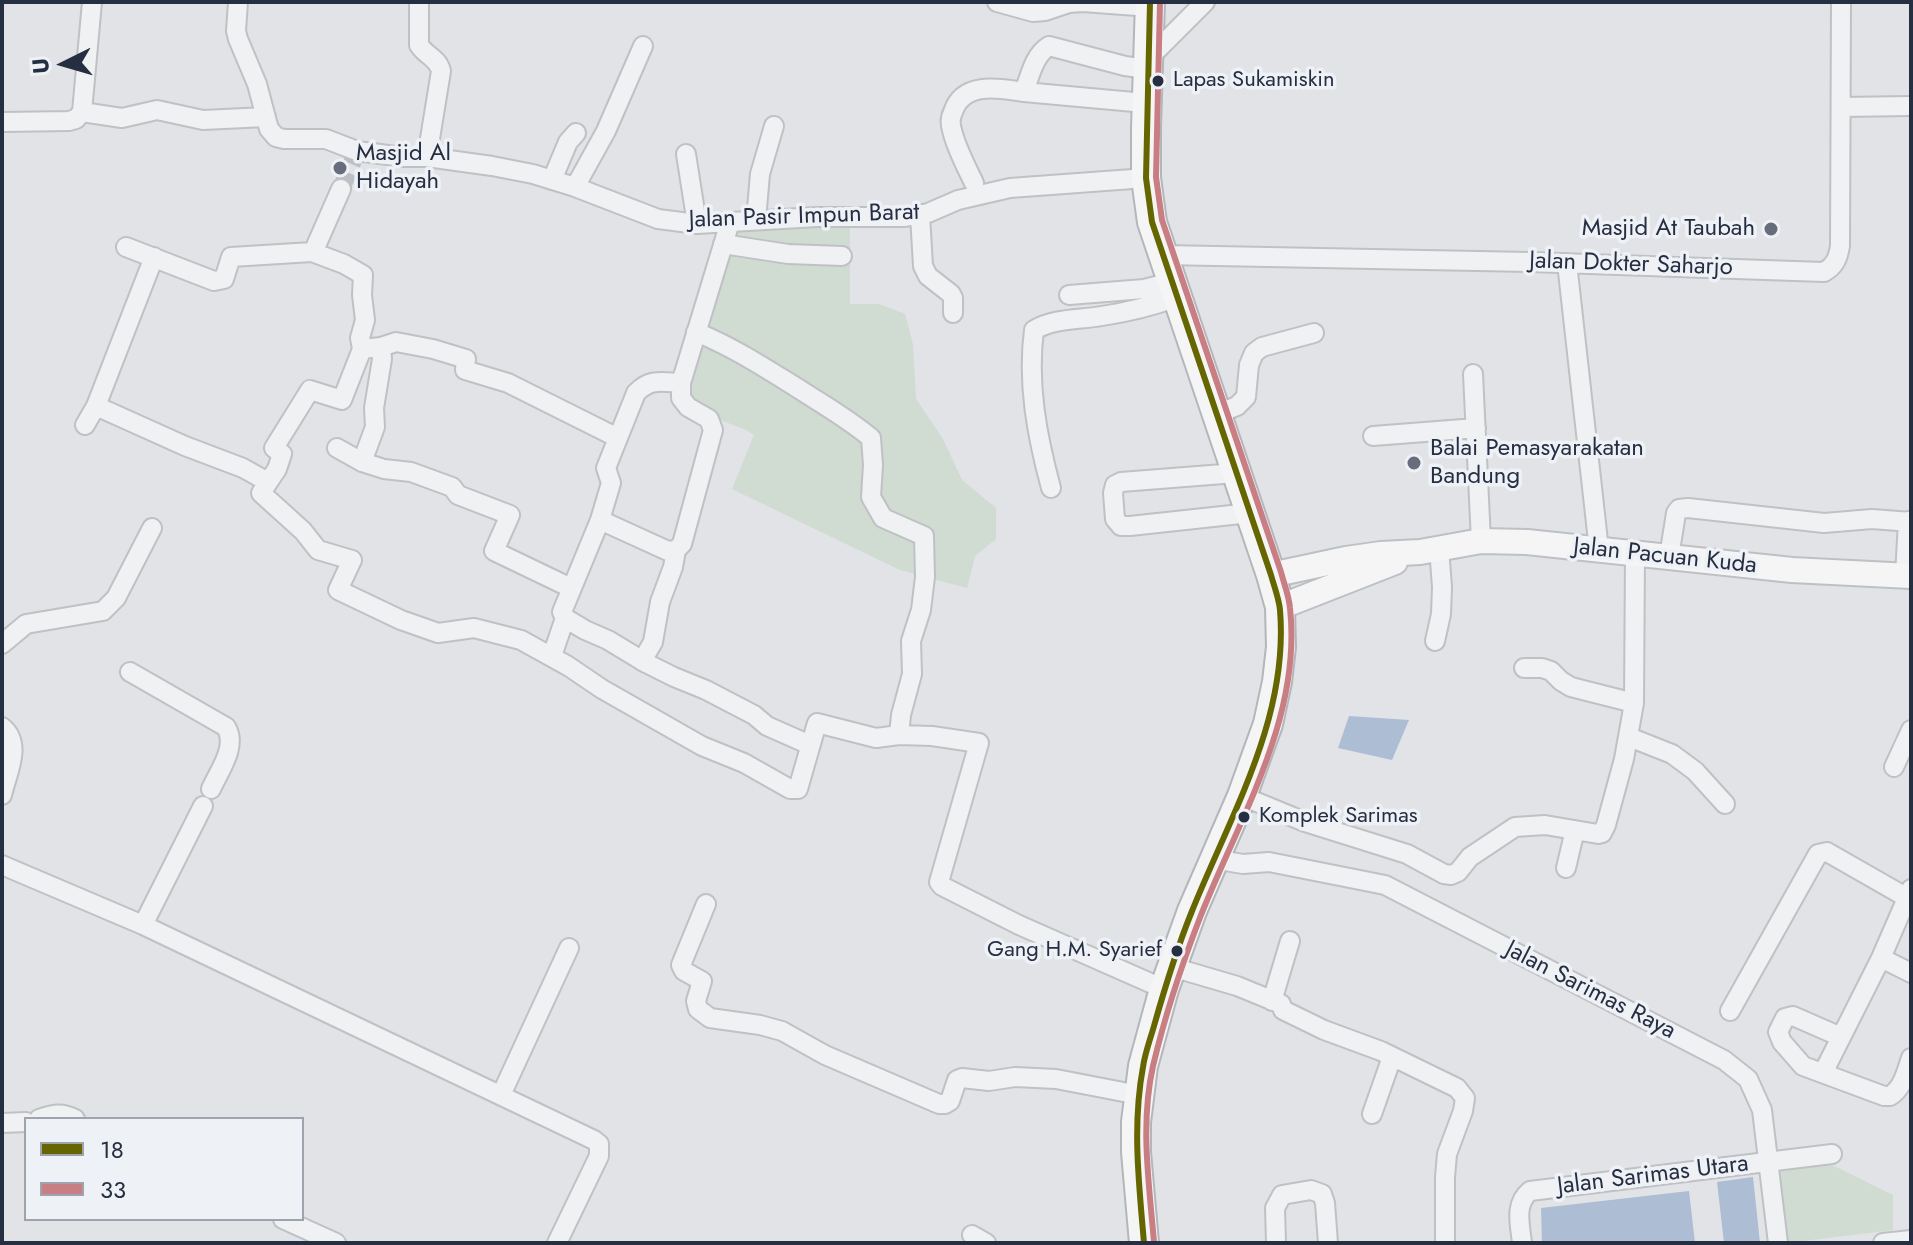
<!DOCTYPE html>
<html>
<head>
<meta charset="utf-8">
<style>
	body { margin:0 }
	#map { position:relative; width:1913px; height:1245px; overflow:hidden; background:#e1e3e6; font-family:Jost,sans-serif }
	canvas { display:block }
	.frame { position:absolute; inset:0; border:4px solid #262e41; pointer-events:none }
	.legend { position:absolute; left:24px; top:1117px; width:280px; height:104px; box-sizing:border-box; background:#eef1f6; border:2px solid #9ea3ae; margin:0; padding:10px 14px; list-style:none; font-size:24px; color:#262e41 }
	.legend li { display:flex; align-items:center; gap:16px; height:40px }
	.legend b { width:40px; border:2px solid #9ea3ae }
	.north { position:absolute; left:24px; top:24px; width:80px; height:80px; -webkit-text-stroke:6px #eef1f6; paint-order:stroke; rotate:265deg; font-size:22px; font-weight:700; line-height:32px; text-align:center; color:#262e41 }
	.north::after { content:''; display:block; margin:auto; width:28px; height:36px; background:#262e41; clip-path:polygon(50% 0,100% 100%,50% 72%,0 100%) }
</style>
</head>
<body>
<div id="map">
<canvas width="1913" height="1245"></canvas>
<div class="frame"></div>
<ul class="legend">
<li><b style="height:10px;background:#660"></b>18</li>
<li><b style="height:10px;background:#c97e83"></b>33</li>
</ul>
<div class="north">U</div>
</div>
<script>
const context = document.querySelector('canvas').getContext('2d');
context.lineJoin = 'round';
function fillPath(path, color) { context.fillStyle = color; context.fill(path, 'evenodd'); }
function trace(path, color, width, dash) { context.strokeStyle = color; context.lineWidth = width; context.lineCap = dash ? 'butt' : 'round'; context.setLineDash(dash || []); context.stroke(path); }
function drawText(font, color, halo, rows, align = 'center') {
  context.font = font + ' Jost,sans-serif'; context.lineWidth = 7; context.setLineDash([]); context.textBaseline = 'middle'; context.strokeStyle = halo; context.fillStyle = color; for (const [text, x, y, turn = 0] of rows) {
    context.save(); context.translate(x, y); context.rotate((+turn || 0) * Math.PI / 180); context.textAlign = isNaN(turn) ? turn : align; if (halo) context.strokeText(text, 0, 0); context.fillText(text, 0, 0); context.restore();
  }
}
fillPath(new Path2D(`
	M850,225V304H879L905,314L913,345L916,399L943,439L962,480L996,508V539L975,556L967,588L900,570L732,489L754,435L746,430L690,408L688,383L733,229Z
	M1830,1164L1893,1195V1230L1787,1243L1778,1172Z`), '#d0dbd1');
fillPath(new Path2D(`
	M1349,716L1409,720L1392,760L1338,748Z
	M1753,1177L1760,1243H1724L1717,1182Z
	M1689,1191L1695,1243H1542L1541,1208Z`), '#acbdd4');
trace(new Path2D(`
	M341,189L354,158`), '#bcbfc5', 18, [18, 9]);
const minor = new Path2D(`
	M238,2L236,31L238,39L257,84L269,129L276,137L284,139H326L357,151L403,157H427L492,166L533,174L575,187L658,219L697,224L817,217H905L928,213L958,200L1010,188L1146,178
	M419,2V45C426,56 438,58 441,71L427,157
	M997,2L1033,12L1045,11L1069,3L1083,2L1150,7
	M1148,59L1205,2
	M1024,92L1145,103
	M1841,107L1911,106
	M82,112L122,118L157,110L203,120L266,117
	M2,122L69,121L76,119L82,112L92,2
	M686,154L697,224
	M552,180L568,142L576,133
	M974,183C966,166 956,148 952,130C950,124 950,118 953,112C963,81 999,88 1024,92C1030,76 1034,55 1049,46L1125,66L1147,69
	M575,187L606,131L643,46
	M920,215L923,266L928,276L951,294L953,298V313
	M756,220L760,174L774,126
	M723,244L788,254L842,256
	M126,247L214,281L224,279L231,257L312,252L315,248L341,189
	M312,252L344,264L363,275L362,295L365,320L360,338L362,349L342,400L310,390L274,448L282,454L277,469L261,493L303,531L318,550L352,560L338,590L401,620L438,633L474,628L521,640L568,666L602,689L702,746L744,763L790,789H798L817,723L876,738L899,735L932,736L979,743L939,882L942,886L1019,925L1164,989
	M1163,255L1530,262L1824,272C1835,266 1838,258 1840,246L1841,2
	M1567,263L1599,550
	M1069,295L1144,289L1172,282
	M696,332C733,347 765,368 799,389C825,406 847,418 871,438L873,465L871,497L883,518L924,536L925,577L921,610L911,641L912,674L901,715L899,735
	M362,349L381,347L396,342L433,349L466,359L465,370L508,383L618,438
	M1473,374L1481,541
	M96,406L185,446L243,468L268,482
	M1217,414L1237,406L1246,397L1249,365L1254,353L1262,347L1314,333
	M85,425L96,406L154,257
	M1373,436L1476,428
	M337,448L362,462L384,469L411,472L452,487L458,495L510,515L494,551L571,588
	M362,462L375,427L374,408L382,359L381,347
	M1236,473L1121,482L1115,485L1113,493L1115,519L1121,526H1130L1250,513
	M1051,488C1037,436 1027,384 1034,330C1055,318 1078,320 1102,316C1128,312 1153,306 1177,297
	M600,520L668,551L676,550L682,544L713,430L709,419L688,407L681,398V383L730,222
	M1669,557L1676,513L1679,509L1688,508L1824,523L1872,519L1911,522
	M1905,576L1908,521
	M565,618L585,630L608,640L646,663L674,677L706,690L754,715L767,726L810,745
	M1435,641L1441,614L1442,587L1439,548
	M2,644L26,624L103,611L116,598L152,528
	M552,656L565,618L562,612L600,520L611,483L606,468L636,393C650,378 662,382 681,383
	M642,661L653,642L660,602L673,567L676,550
	M1524,668H1542L1551,671L1561,681L1571,687L1634,703
	M130,672L226,727C238,746 219,771 211,789
	M2,727C23,744 7,773 2,795
	M1629,737L1672,754L1695,771L1725,804
	M1894,767L1911,730
	M1242,796L1305,822L1407,854L1444,874L1451,875L1458,872L1470,857L1515,827L1545,825L1598,834L1602,833L1606,825L1624,759L1634,703L1635,554
	M1213,859L1243,864L1269,862L1385,885L1724,1060L1748,1079L1762,1110L1778,1243
	M2,865L143,925L594,1140L599,1144V1156L557,1243
	M1566,868L1575,830
	M706,904L681,965L684,971L702,981L696,1001L698,1009L710,1018L760,1025L782,1031L825,1055L939,1104H945L950,1101L957,1080L962,1078L989,1081L1015,1077L1056,1079L1139,1095
	M143,925L203,806
	M1881,958L1911,973
	M1172,967L1237,986L1281,1004L1283,1010L1324,1030L1381,1051L1457,1088L1465,1098L1463,1111L1447,1154L1445,1177V1243
	M1272,1001L1290,941
	M1730,1011L1818,854L1827,852L1911,900
	M1841,1037L1793,1016L1785,1018L1778,1032L1782,1042L1803,1066L1884,1096H1890C1903,1088 1906,1072 1911,1058
	M1823,1073L1881,958L1911,889
	M501,1095L569,948
	M1372,1114L1392,1057
	M39,1119C53,1114 62,1112 75,1119
	M2,1123L26,1122
	M283,1219L336,1243
	M972,1235L986,1243
	M1276,1243L1275,1208L1282,1195L1311,1190L1322,1194L1325,1203L1328,1243
	M1522,1243C1520,1224 1514,1204 1530,1191L1832,1154
	M1883,1243L1911,1240`);
const major = new Path2D(`
	M1271,575L1346,559L1381,554L1420,552L1481,541L1527,542L1792,570L1911,576
	M1280,607L1395,562`);
const highway = new Path2D(`
	M1144,1243L1136,1152V1122L1143,1066L1164,989L1192,911L1242,796L1268,724L1277,682L1281,647L1280,607L1271,575L1152,222L1146,178V128L1150,2`);
trace(minor, '#bfc1c4', 22);
trace(major, '#bdc0c4', 28);
trace(highway, '#b3b6bb', 32);
trace(minor, '#f0f1f3', 18);
trace(major, '#f5f5f6', 24);
trace(highway, '#f5f5f6', 28);
trace(new Path2D(`
	M1144,1243C1139,1184 1132,1126 1143,1067C1145,1053 1150,1040 1154,1026C1165,987 1177,948 1192,911C1231,814 1289,718 1280,610C1279,599 1274,586 1271,575L1152,222L1146,178L1150,2`), '#660', 6);
trace(new Path2D(`
	M1154,1242C1149,1183 1140,1124 1153,1066C1165,1015 1182,964 1201,915C1240,817 1302,717 1290,608C1289,596 1284,584 1281,572L1162,220L1156,177L1160,2`), '#c97e83', 6);
for (const [x, y, r, color] of [
	[1158,81,7,"#262e41"],
	[340,168,8,"#676d7b"],
	[1771,229,8,"#676d7b"],
	[1414,463,8,"#676d7b"],
	[1244,817,7,"#262e41"],
	[1177,951,7,"#262e41"]
]) { const dot = new Path2D(); dot.arc(x, y, r, 0, 2 * Math.PI); context.fillStyle = color; context.fill(dot); trace(dot, '#eef1f6', 3); }
drawText('22px', '#262e41', '#eef1f6', [
	["Lapas Sukamiskin",1173,81],
	["Komplek Sarimas",1259,817],
	["Gang H.M. Syarief",1162,951,"right"]
], 'left');
drawText('24px', '#262e41', '#eef1f6', [
	["Masjid Al",356,154],
	["Hidayah",356,182],
	["Masjid At Taubah",1755,229,"right"],
	["Balai Pemasyarakatan",1430,449],
	["Bandung",1430,477]
], 'left');
drawText('24px', '#262e41', '#eef1f6', [
	["Jalan Pasir Impun Barat",804,217,-2],
	["Jalan Dokter Saharjo",1631,265,2],
	["Jalan Pacuan Kuda",1665,557,6],
	["Jalan Sarimas Raya",1590,991,27],
	["Jalan Sarimas Utara",1653,1176,-7]
]);
</script>
</body>
</html>
